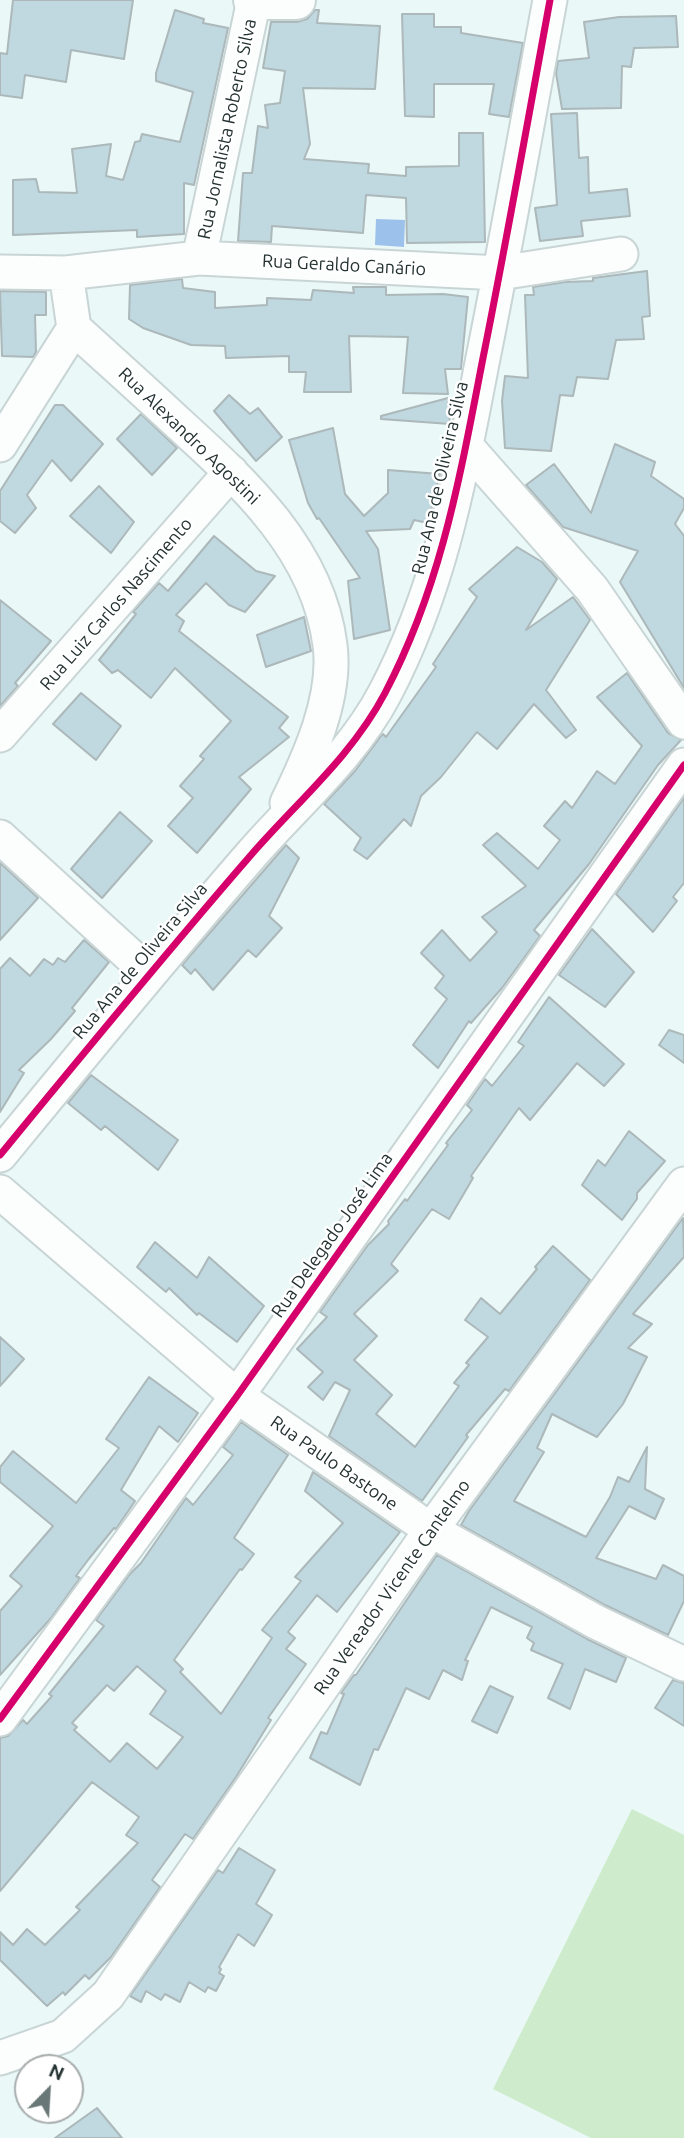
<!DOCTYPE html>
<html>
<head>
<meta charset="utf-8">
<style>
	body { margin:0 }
	#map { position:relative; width:684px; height:2138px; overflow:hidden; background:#eaf8f8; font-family:Ubuntu,sans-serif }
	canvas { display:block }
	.north { position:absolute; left:14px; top:2054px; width:70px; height:70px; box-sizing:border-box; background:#fff; border:2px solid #a8adad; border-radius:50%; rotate:24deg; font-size:19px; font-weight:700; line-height:28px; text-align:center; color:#253232 }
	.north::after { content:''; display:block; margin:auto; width:24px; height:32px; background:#6a7777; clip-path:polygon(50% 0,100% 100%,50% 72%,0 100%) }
</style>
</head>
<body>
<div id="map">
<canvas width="684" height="2138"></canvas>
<div class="north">N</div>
</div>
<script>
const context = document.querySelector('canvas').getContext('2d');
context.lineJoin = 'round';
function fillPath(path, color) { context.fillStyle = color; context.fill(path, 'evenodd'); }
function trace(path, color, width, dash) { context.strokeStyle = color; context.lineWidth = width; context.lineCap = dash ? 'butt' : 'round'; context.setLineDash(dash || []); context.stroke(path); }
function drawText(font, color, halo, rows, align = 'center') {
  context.font = font + ' Ubuntu,sans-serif'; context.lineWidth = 5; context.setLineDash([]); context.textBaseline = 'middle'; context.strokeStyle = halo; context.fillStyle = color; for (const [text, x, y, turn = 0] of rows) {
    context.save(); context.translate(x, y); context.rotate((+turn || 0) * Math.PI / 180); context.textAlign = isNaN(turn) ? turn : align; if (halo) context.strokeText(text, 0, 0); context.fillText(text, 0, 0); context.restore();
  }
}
fillPath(new Path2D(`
	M632,1809L684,1835V2138H591L493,2089Z`), '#ceeccb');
fillPath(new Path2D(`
	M376,219L405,220L404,247L375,245Z`), '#9cc1eb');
const building = new Path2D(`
	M13,0H133L124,59L71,50L66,82L25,75L22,98L0,95V53L7,54Z
	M175,10L204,19L203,23L228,28L194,185L184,183V234L137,237V230L13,235V180L36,179L39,192L77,193L72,149L111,144L106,176L123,180L135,142L140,141L142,134L180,142L193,92L156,81V73Z
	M315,10H319L317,23L380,26L375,89L303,88L310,144L304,159L369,164L368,173L406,176V167L459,166V133H483L485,242L407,243L406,198L366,195L363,233L272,226L271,242L238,241L243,173H252L258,126L268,128L265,105L280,103L285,71L263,68L271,22H297L307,19Z
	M402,14H434V27H461V33L523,43L509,117L489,114L494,84H434V117L405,116Z
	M676,16L678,47L634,48L631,67L622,66L621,108L562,109L556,73L558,61L589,58L584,22L619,17Z
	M577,113L579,158L588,157L589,193L627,189L630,216L581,221L583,236L540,241L535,208L557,205L551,114Z
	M647,271L650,316L642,317L644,339L616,340L608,379L577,377L573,396L560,395L551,451L505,448L502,401L505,376L528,378L525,295H534L533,287L565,282L593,281V278Z
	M182,279L183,288L215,292V308L267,305V298L311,300L313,290L354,293L353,287H386V295L443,294L468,297L461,369H445L448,394L403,393L408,337L349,336L351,392H304L306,372H289V356L226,358L225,346L191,345L143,328L129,319L130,285Z
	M0,291L46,292V315H35L36,352L33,357L2,356Z
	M229,395L250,414L258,408L282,437L256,461L214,411Z
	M448,398L450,424L381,419V416Z
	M55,405H63L103,444L71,481L52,460L27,495L36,508L15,533L0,521V491Z
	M141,414L177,448L152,475L117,439Z
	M333,428L345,494L364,516L388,493V470L440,474L428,523L414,520L410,529L366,531L378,549L390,630L354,639L348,581L360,578L319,518L317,519L308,503L289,440Z
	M615,444L655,462L651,476L684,499V508L675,524L684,536V688L620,582L638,551L563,527L526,485L554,464L591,513Z
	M99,486L134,522L111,553L70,516Z
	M214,536L256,571L275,576L245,612L229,605L206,583L176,615L184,621L179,631L288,717L279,728L289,737L239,777L251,789L197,853L168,826L193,798L180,786L204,759L200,756L231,721L175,668L151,698L118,670L112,673L99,660L136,614L133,612L159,583L168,591Z
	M517,547L542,562L557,579L526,630L573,597L590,620L546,690L576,730L566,738L534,704L497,749L477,732L441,777L421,796L411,826L404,819L367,859L354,850L361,838L324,804L355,771L381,736L383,734L386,737L436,667L433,664L477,597L469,589Z
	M0,600L51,641L15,683L18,686L0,706Z
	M304,617L311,651L266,667L257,635Z
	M627,673L668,733L681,740L658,765L589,864L534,930L540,936L502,988L471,1023L469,1021L438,1068L413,1045L447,999L435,988L444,976L421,953L442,930L470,961L497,932L482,917L526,886L483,845L497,833L538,869L560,840L544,826L565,801L572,808L597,771L615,784L642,746L597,697Z
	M81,693L121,726L96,760L53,724Z
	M684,798V883L673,897L677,901L653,932L616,894Z
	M120,812L152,841L102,898L71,869Z
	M286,845L299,858L269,916L282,928L256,957L248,950L213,990L195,969L191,974L182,965Z
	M0,863L38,898L0,940Z
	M592,929L634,972L605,1007L559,975Z
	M84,940L109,962L72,1008L75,1011L51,1039L19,1070L24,1073L0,1112V969L10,958L30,976L44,959L53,965L58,958L65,962Z
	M549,997L624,1064L604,1086L577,1063L530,1120L519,1108L471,1176L473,1178L449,1219L432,1209L391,1264L398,1271L354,1314L377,1336L354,1360L392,1395L376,1414L415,1447L459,1386L454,1383L469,1365L466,1363L488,1337L465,1320L481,1298L500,1314L537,1269L535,1267L553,1246L590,1280L509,1391L505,1389L466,1435L468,1437L422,1501L329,1436L350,1390L335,1382L323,1400L308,1387L323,1372L297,1349L327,1317L320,1312L368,1245L389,1224L388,1221L405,1199L407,1201L448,1145L446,1143L472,1110L467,1105L485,1079L492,1086L524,1046L518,1042Z
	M669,1030L684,1035V1063L659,1045Z
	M91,1075L178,1140L158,1170L105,1126L101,1130L68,1103Z
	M629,1131L665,1161L637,1193V1199L622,1220L582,1185L598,1160L605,1166Z
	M683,1218L684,1257L633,1314L652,1324L628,1348L647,1357L623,1404L597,1437L552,1414L537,1448L544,1452L514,1501L586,1537L610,1497L618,1477L629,1482L647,1447L645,1489L664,1499L655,1519L629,1506L596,1558L656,1579L663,1565L684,1576V1601L668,1635L605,1605L461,1525L469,1511Z
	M155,1242L197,1278L209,1257L264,1306L237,1342L199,1313L197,1315L169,1288L166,1292L137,1267Z
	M0,1337L24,1359L0,1386Z
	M149,1377L198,1413L178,1442L159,1426L121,1490L135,1501L116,1529L114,1528L88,1560L76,1576L80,1578L51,1618L0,1675V1611L22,1586L10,1576L53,1526L0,1482V1467L13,1451L76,1503L119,1448L106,1439Z
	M241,1422L288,1455L234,1538L254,1554L242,1570L240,1569L174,1660L183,1669L180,1672L221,1714L272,1638L262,1630L301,1581L295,1577L343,1523L305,1491L313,1472L400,1532L337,1612L317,1595L288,1632L295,1638L286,1649L306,1664L268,1718L271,1720L236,1777L193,1839L185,1834L152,1880L160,1887L111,1957L89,1979L85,1975L65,1995L63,1992L47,2006L0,1960V1932L13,1945L27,1929L45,1945L80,1910L76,1907L138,1843L126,1835L139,1817L92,1782L0,1891V1738L8,1736L23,1720L27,1724L52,1696L49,1694L104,1626L96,1620L130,1574L141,1563L186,1498L193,1505L233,1455L223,1447ZM137,1666L166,1691L150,1714L183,1737L157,1769L127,1743L110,1762L74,1730L77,1727L72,1723L107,1685L114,1691Z
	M437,1555L587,1639L626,1658L616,1682L585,1669L570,1709L548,1698L563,1664L531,1650L534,1643L527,1638L532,1627L491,1607L465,1660L468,1661L462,1680L443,1670L429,1699L406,1688L378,1750L374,1749L360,1785L310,1758L321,1732L327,1734L344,1694L341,1693L354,1675H356Z
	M673,1680L684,1683V1726L655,1708Z
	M490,1686L513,1697L497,1733L472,1721Z
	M239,1848L275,1870L256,1904L272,1915L254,1946L238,1934L219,1967L221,1969L219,1973L224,1976L216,1991L208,1987L205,1992L189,1982L180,2002L165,1994L161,2000L146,1991L141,2002L130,1996L218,1870L223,1873Z
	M97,2108L122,2138H55Z`);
fillPath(building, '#c0d8df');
trace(building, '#acb8ba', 2);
const minor = new Path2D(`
	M199,258L254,0
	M0,272L66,273L199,258L500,273L621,254
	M74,328C108,359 143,390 177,422C244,483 318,550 330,645C337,697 309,758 287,803
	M0,445L74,328L66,273
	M466,446L592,589L684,722
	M0,735L231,472
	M0,837L149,973
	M0,1155C83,1054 165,954 251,855C297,802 352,756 385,693C442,584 460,476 483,358C507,239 528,119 550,0
	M0,1192L237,1396L431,1530L596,1622L684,1664
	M0,1719L237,1396L684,765
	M0,2058L63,2036L108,1995L431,1530L684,1184`);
const highway = new Path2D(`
	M253,0H296`);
trace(minor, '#c9d5d5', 37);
trace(highway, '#c9d5d5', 42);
trace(minor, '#fcfefe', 33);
trace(highway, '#fcfefe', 38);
trace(new Path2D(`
	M0,1155C83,1054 165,954 251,855C297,802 352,756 385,693C442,584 460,476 483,358C507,239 528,119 550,0
	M0,1719L237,1396L684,765`), '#d6006c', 7);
drawText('18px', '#253232', '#fff', [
	["Rua Jornalista Roberto Silva",227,129,-78],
	["Rua Geraldo Canário",344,265,3],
	["Rua Alexandro Agostini",189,436,44],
	["Rua Ana de Oliveira Silva",440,478,-77],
	["Rua Luiz Carlos Nascimento",116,604,-49],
	["Rua Ana de Oliveira Silva",140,961,-50],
	["Rua Delegado José Lima",332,1235,-55],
	["Rua Paulo Bastone",334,1463,35],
	["Rua Vereador Vicente Cantelmo",392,1587,-55]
]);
</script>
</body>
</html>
